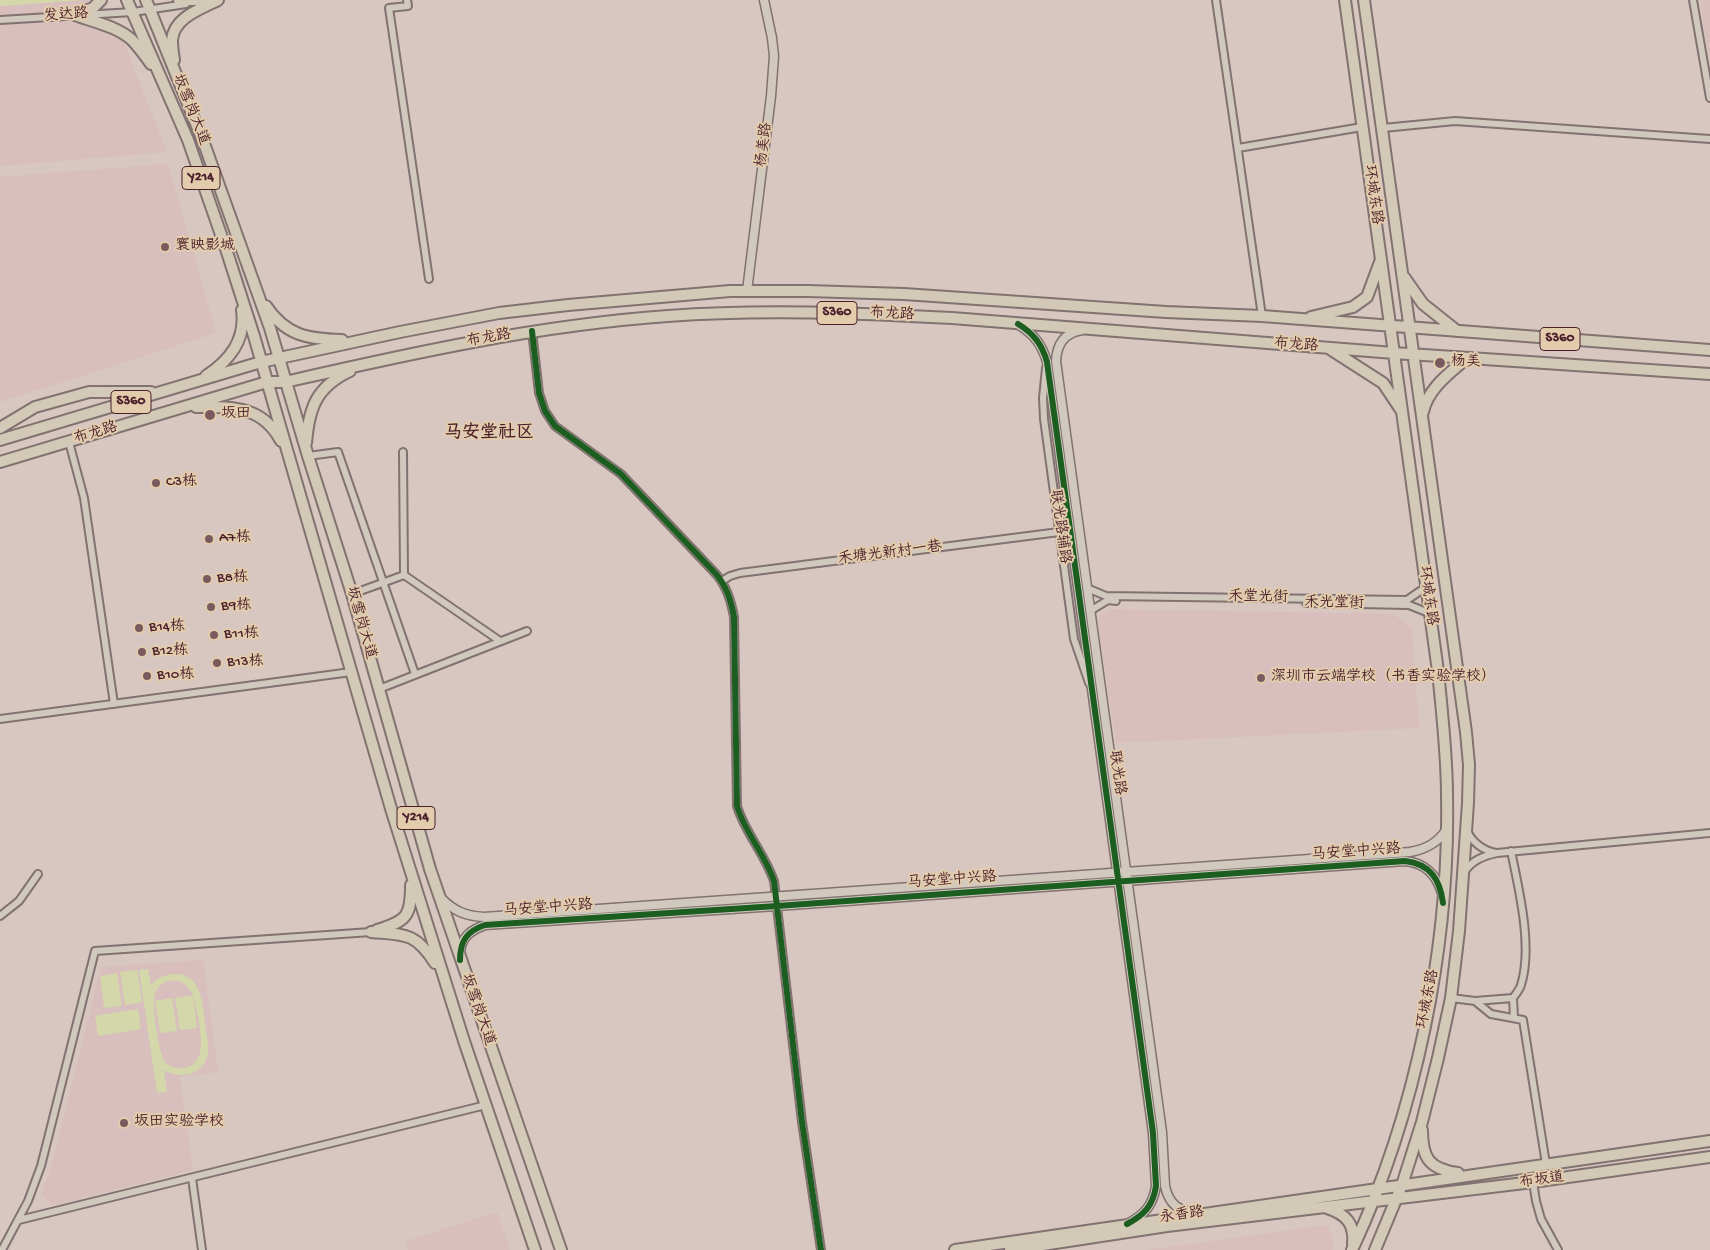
<!DOCTYPE html>
<html>
<head>
<meta charset="utf-8">
<style>
	body { margin:0 }
	canvas { display:block; background:#d7c7c0 }
</style>
</head>
<body>
<canvas width="1710" height="1250"></canvas>
<script>
const context = document.querySelector('canvas').getContext('2d');
context.lineJoin = 'round';
function fillPath(path, color) { context.fillStyle = color; context.fill(path, 'evenodd'); }
function trace(path, color, width, dash) { context.strokeStyle = color; context.lineWidth = width; context.lineCap = dash ? 'butt' : 'round'; context.setLineDash(dash || []); context.stroke(path); }
function drawText(font, color, halo, rows, align = 'center') {
  context.font = font + ' "Gochi Hand","LXGW WenKai TC",sans-serif'; context.lineWidth = 4; context.setLineDash([]); context.textBaseline = 'middle'; context.strokeStyle = halo; context.fillStyle = color; for (const [text, x, y, turn = 0] of rows) {
    context.save(); context.translate(x, y); context.rotate((+turn || 0) * Math.PI / 180); context.textAlign = isNaN(turn) ? turn : align; if (halo) context.strokeText(text, 0, 0); context.fillText(text, 0, 0); context.restore();
  }
}
fillPath(new Path2D(`
	M84,0H102L120,33L167,152L0,166V6Z
	M1701,0H1710V61L1704,25Z
	M168,164L216,333L0,402V177Z
	M1110,609L1393,614L1412,628L1419,728L1116,743L1097,617Z
	M203,960L218,1072L180,1077L193,1170L53,1205L41,1194L51,1168L101,967Z
	M497,1212L510,1250H408L406,1241Z
	M1328,1225L1334,1246L1332,1250H1146Z`), '#d8bebc');
fillPath(new Path2D(`
	M0,0H84L0,6Z
	M148,969L151,985C164,971 189,968 198,989C203,999 203,1011 205,1022C206,1032 209,1043 208,1053C205,1075 181,1080 164,1070L167,1092L157,1093L139,970ZM168,981C180,979 188,984 193,995L175,998L180,1030L197,1028L193,995L194,998C197,1016 213,1066 183,1068C176,1069 170,1067 165,1062C159,1054 151,1004 155,994C157,987 162,983 168,981Z
	M137,970L142,1002L125,1005L120,972Z
	M117,973L122,1006L104,1008L100,976Z
	M172,998L177,1031L160,1033L155,1001Z
	M138,1009L141,1029L98,1036L95,1016Z`), '#d3d7aa');
const minor = new Path2D(`
	M407,0L408,6L389,8L429,279
	M1216,0L1262,316
	M1693,0L1710,98
	M0,20L133,12L186,4
	M1383,128L1455,121L1710,139
	M1238,148L1362,127
	M532,331L539,393L545,411L555,426L621,474L716,574C727,587 731,601 734,617L737,806C745,833 765,854 774,881L802,1122L821,1250
	M1046,368L1043,398L1044,419L1074,639L1089,683
	M69,442L84,498L114,704
	M403,452L404,575L500,641
	M308,456L338,452L415,674
	M722,581L730,576L740,573L1059,532
	M1087,588L1106,596L1407,600L1426,587
	M352,594L404,575
	M1306,603L1409,605L1429,613
	M1090,611L1108,600L1116,601
	M379,689L527,631
	M0,719L351,672
	M1467,831C1473,843 1482,850 1496,853
	M1511,851C1519,890 1533,947 1521,985C1520,989 1516,994 1513,998L1475,1001L1491,1014L1523,1020L1546,1164
	M1464,873C1471,860 1484,856 1497,853L1710,833
	M0,916L19,901L38,874
	M1451,998L1475,1001
	M1513,998L1514,1018
	M192,1178L202,1250
	M1533,1182L1536,1201L1541,1219L1558,1250
	M19,1220L486,1105
	M2,1250L28,1201L41,1166L95,951L371,932`);
const tertiary = new Path2D(`
	M747,291L771,96L774,56L772,38L764,0
	M1019,325C1034,334 1042,345 1047,362L1153,1133L1156,1186C1153,1205 1145,1214 1129,1223
	M1082,330C1064,333 1057,344 1056,361L1162,1132L1165,1186C1169,1204 1178,1211 1196,1213
	M441,898C454,911 465,916 484,917L1410,852C1426,849 1438,843 1447,829
	M460,953C461,937 471,930 485,925L777,906L1405,861C1425,863 1436,874 1442,893`);
const primary = new Path2D(`
	M127,0L188,140L227,252L254,336L392,812L464,1041L535,1250
	M146,0L205,146L270,328L308,456L352,594L430,869L561,1250
	M179,0H205
	M1345,0L1438,671C1442,713 1447,754 1447,796C1450,946 1416,1114 1352,1250
	M1364,0L1466,732L1469,765L1468,803L1459,931L1451,998L1438,1058L1422,1122L1402,1185L1375,1250
	M75,15C93,22 117,26 132,40C139,47 145,56 151,64
	M75,15L93,8L101,0
	M174,60C173,54 172,47 172,40C174,17 201,9 218,0
	M1404,277L1423,304L1457,331
	M266,306C286,336 308,339 342,340
	M1311,317L1353,307L1367,297L1380,262
	M1330,349L1383,383L1401,410
	M206,376C230,360 246,340 242,310
	M196,407C231,407 262,405 281,441
	M1423,412C1428,388 1450,373 1467,358
	M0,428L35,407L89,392H151
	M0,440L261,362L400,332L499,313L568,305L730,291H808L904,294L1166,312L1262,316L1710,350
	M306,443C309,408 316,387 350,371
	M0,462L267,382H285C412,353 539,325 668,316C763,309 857,313 952,318L1394,353L1710,374
	M377,930C407,921 411,916 411,885
	M371,932C405,935 415,932 435,963
	M1422,1130C1422,1158 1429,1169 1458,1173
	M1327,1208C1346,1214 1355,1224 1353,1244
	M955,1250L1710,1141
	M1010,1250L1167,1226L1533,1182L1710,1157`);
trace(minor, '#827271', 10);
trace(tertiary, '#827271', 11);
trace(primary, '#827271', 14);
trace(minor, '#d1c9be', 6);
trace(tertiary, '#d1c9be', 8);
trace(primary, '#d2c9b7', 10);
trace(new Path2D(`
	M1018,324C1033,333 1042,344 1047,362L1153,1133L1156,1186C1153,1206 1144,1215 1127,1224
	M532,331L539,393L545,411L555,426L621,474L716,574C727,587 731,601 734,617L737,806C745,833 765,854 774,881L802,1122L821,1250
	M460,960C460,941 467,931 485,925L777,906L1405,861C1430,864 1440,879 1443,903`), '#1b5e20', 6);
for (const [x, y, r, color] of [
	[165,247,5,"#7b5a5f"],
	[1440,363,6,"#7b5a5f"],
	[210,415,6,"#7b5a5f"],
	[156,483,5,"#7b5a5f"],
	[209,539,5,"#7b5a5f"],
	[207,579,5,"#7b5a5f"],
	[211,607,5,"#7b5a5f"],
	[139,628,5,"#7b5a5f"],
	[214,635,5,"#7b5a5f"],
	[142,652,5,"#7b5a5f"],
	[217,663,5,"#7b5a5f"],
	[147,676,5,"#7b5a5f"],
	[1261,678,5,"#7b5a5f"],
	[124,1123,5,"#7b5a5f"]
]) { const dot = new Path2D(); dot.arc(x, y, r, 0, 2 * Math.PI); context.fillStyle = color; context.fill(dot); trace(dot, '#e2ccac', 2); }
for (const [x, y, w] of [
	[201,178,38],
	[837,313,40],
	[1560,339,40],
	[131,402,40],
	[416,818,38]
]) { const box = new Path2D(); box.roundRect(x - w / 2, y - 11.5, w, 23, 4); context.fillStyle = '#e2ccac'; context.fill(box); trace(box, '#4a1f2b', 1); }
drawText('bold 14px', '#4a1f2b', null, [
	["Y214",201,178],
	["S360",837,313],
	["S360",1560,339],
	["S360",131,402],
	["Y214",416,818]
]);
drawText('15px', '#4a1f2b', '#e2ccac', [
	["发达路",66,16,-4],
	["坂雪岗大道",190,110,68],
	["杨美路",765,145,-83],
	["环城东路",1372,195,82],
	["布龙路",892,315,3],
	["布龙路",489,339,-10],
	["布龙路",1296,346,4],
	["布龙路",96,434,-17],
	["联光路辅路",1059,527,82],
	["禾塘光新村一巷",890,554,-7],
	["环城东路",1427,596,82],
	["禾堂光街",1258,598,1],
	["禾光堂街",1334,604,1],
	["坂雪岗大道",360,623,74],
	["联光路",1116,773,82],
	["马安堂中兴路",1356,853,-4],
	["马安堂中兴路",952,881,-4],
	["马安堂中兴路",548,909,-4],
	["环城东路",1429,999,-79],
	["坂雪岗大道",477,1010,71],
	["布坂道",1542,1181,-8],
	["永香路",1182,1216,-8]
]);
drawText('15px', '#4a1f2b', '#e2ccac', [
	["寰映影城",175,247],
	["杨美",1451,363],
	["坂田",221,415],
	["C3栋",166,483],
	["A7栋",219,539],
	["B8栋",217,579],
	["B9栋",221,607],
	["B14栋",149,628],
	["B11栋",224,635],
	["B12栋",152,652],
	["B13栋",227,663],
	["B10栋",157,676],
	["深圳市云端学校（书香实验学校）",1271,678],
	["坂田实验学校",134,1123]
], 'left');
drawText('bold 18px', '#4a1f2b', '#e2ccac', [
	["马安堂社区",489,434]
]);
</script>
</body>
</html>
